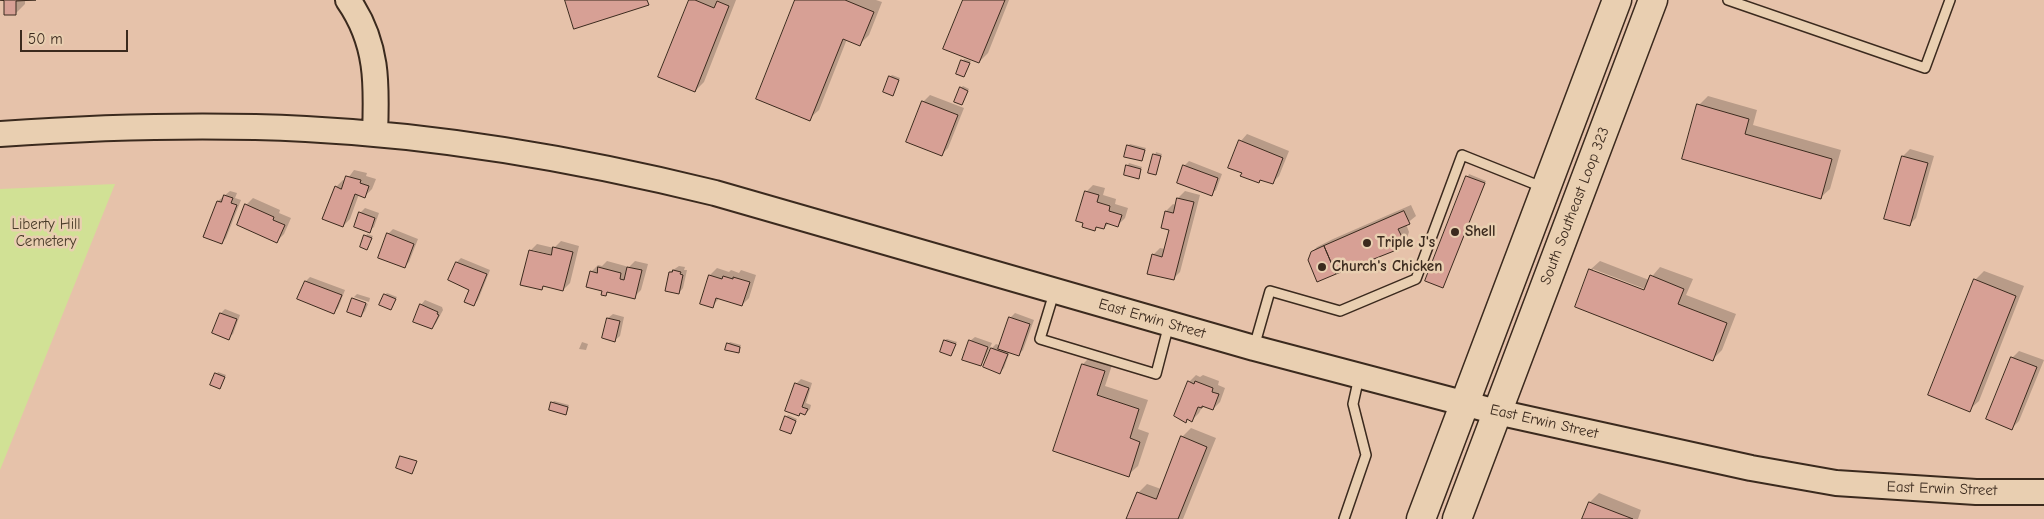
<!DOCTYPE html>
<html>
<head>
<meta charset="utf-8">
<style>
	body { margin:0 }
	#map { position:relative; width:2044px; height:519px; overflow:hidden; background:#e6c2aa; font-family:"Comic Neue",sans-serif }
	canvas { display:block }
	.scale { position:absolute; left:20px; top:30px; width:108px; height:22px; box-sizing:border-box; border:2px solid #3b2a1e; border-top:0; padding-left:6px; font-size:15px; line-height:18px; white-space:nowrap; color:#3b2a1e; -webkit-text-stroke:4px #e9cfb1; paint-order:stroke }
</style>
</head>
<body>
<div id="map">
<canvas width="2044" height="519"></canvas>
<div class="scale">50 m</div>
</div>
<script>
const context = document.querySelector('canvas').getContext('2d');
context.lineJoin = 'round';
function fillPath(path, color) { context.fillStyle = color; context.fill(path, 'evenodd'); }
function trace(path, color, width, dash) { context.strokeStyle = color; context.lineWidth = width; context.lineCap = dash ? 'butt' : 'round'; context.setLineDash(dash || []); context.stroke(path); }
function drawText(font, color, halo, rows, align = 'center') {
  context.font = font + ' "Comic Neue",sans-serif'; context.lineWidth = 5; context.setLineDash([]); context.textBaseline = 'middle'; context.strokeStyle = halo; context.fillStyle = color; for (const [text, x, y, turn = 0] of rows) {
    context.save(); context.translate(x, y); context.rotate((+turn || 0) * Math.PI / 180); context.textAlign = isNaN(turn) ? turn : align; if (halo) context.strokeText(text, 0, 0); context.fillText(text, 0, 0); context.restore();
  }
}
fillPath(new Path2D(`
	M115,184L0,470V189Z`), '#d1e195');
fillPath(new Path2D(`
	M5,0H25V4L16,13Z
	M691,0H736L704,82L695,91Z
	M797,0H876L882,2L869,35L860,44L847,39L819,110L809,119Z
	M964,0H1009L988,53L979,62Z
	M964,59L971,61L964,76L958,73Z
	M892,75L900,78L893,94L890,77Z
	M963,86L969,89L962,104L961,88Z
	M930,95L964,108L948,148L941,155L923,102Z
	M1708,96L1757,110L1753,125L1841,150L1830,189L1820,198L1699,105Z
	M1247,134L1289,151L1279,176L1272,183L1262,179L1259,182L1243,172L1241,141Z
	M1130,144L1146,148L1142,160L1128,146Z
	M1910,149L1934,156L1916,218L1909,225L1903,156Z
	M1156,152L1162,154L1156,174L1150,173Z
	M1189,161L1222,174L1216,190L1211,194L1184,166Z
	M1129,163L1142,167L1138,177L1128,165Z
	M354,170L367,173L366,176L376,179L372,189L365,196L359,194L350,219L343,226L336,187L343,180L346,181Z
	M1469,174L1486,181L1443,287L1426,280Z
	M1093,185L1105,188L1103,195L1116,199L1115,204L1128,208L1125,218L1118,225L1109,223L1104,228L1098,226L1094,230L1086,192Z
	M230,191L237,193L235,198L241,200L226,238L222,243L205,236L218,201Z
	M1185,191L1200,195L1180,272L1173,279L1153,255L1160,248L1165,249L1170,229L1162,227L1166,211L1173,204L1176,205L1178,198Z
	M253,198L280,210L279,213L291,218L284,234L277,241L246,205Z
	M1411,205L1416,216L1406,224L1409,232L1406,241L1399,248L1312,252L1317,247L1333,239Z
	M365,208L379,213L374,227L369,231L360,213Z
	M393,229L418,239L409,262L404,267L388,234Z
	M367,234L373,236L367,248L366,236Z
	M561,241L579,246L570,283L563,290L545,285L541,289L530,251L537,244L554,248ZM533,250L557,256L556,258L533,252Z
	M461,258L490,270L478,300L474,304L471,289L457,262Z
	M607,261L629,267L635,261L648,264L641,290L634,297L609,291L606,294L591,272L598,265L602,266Z
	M1600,261L1649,280L1660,267L1693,279L1686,295L1736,314L1722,350L1713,359L1576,306L1590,270ZM1593,269L1650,291V294L1593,272Z
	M679,266L685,267L684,270H687L683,288L679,293L670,272Z
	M717,268L729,272L731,270L739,273L741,270L756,275L749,298L742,305L720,297L712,307L701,303L710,275Z
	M1984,271L2024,286L1979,401L1969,410L1975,280Z
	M310,277L345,290L338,308L334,312L306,281Z
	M387,293L397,297L391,308L385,295Z
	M357,294L370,298L369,302L354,297Z
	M353,298L368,304L365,311L361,316L348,311Z
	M425,300L442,307L443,310L436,323L432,328L421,305Z
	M225,309L240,315L233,334L228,338L221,313Z
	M1015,313L1034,320L1023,350L1019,354L1010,351L1004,368L1000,372L992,348L996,344L1001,346L1010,318Z
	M613,314L624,317L620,336L615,340L604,338L608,318Z
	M975,337L992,343L984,360L979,365L970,341Z
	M947,339L957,342L951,355L945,340Z
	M582,342L588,344L586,350L579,349Z
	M730,342L741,345L740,350L738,352L728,344Z
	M2019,351L2044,360L2019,421L2012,428L1988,418L2012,358Z
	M1092,355L1113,362L1105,386L1148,400L1138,429L1149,433L1138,466L1128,475L1054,451L1083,364Z
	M218,372L226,375L221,385L212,384Z
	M1196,375L1200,377L1203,375L1219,381L1218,385L1225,388L1220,402L1213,409L1203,405L1199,413L1192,420L1189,419L1186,421L1189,382Z
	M801,379L812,383L806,403L811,405L810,409L805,414L801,412L799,414L796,384Z
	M554,401L569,405L567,412L565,413L552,403Z
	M788,415L797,419L792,431L786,417Z
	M1191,428L1216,438L1183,519H1127L1138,493L1147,484L1161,489L1182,437Z
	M1599,493L1641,510L1638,519H1584L1590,502Z`), '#0003');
const building = new Path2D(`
	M0,0H36L16,1V15H4V1Z
	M565,0H647L649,5L574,29Z
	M689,0H695L714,8L717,1L729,6L695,92L658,77Z
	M795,0H845L874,12L860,46L843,39L810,121L756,99Z
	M963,0H1005L979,63L943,49Z
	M961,60L970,63L964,77L956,74Z
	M889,76L899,80L893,96L883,92Z
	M960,87L968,91L962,105L954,102Z
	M922,101L958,115L942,156L906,142Z
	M1697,104L1749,119L1745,134L1832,159L1821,199L1682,159Z
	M1239,140L1283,158L1273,184L1260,180L1259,183L1240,176L1242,173L1228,168Z
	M1127,145L1145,150L1142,161L1124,157Z
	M1153,154L1161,156L1156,175L1148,173Z
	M1902,156L1928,163L1910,226L1884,219Z
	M1126,165L1141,169L1139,179L1124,175Z
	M1183,165L1218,178L1212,196L1177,183Z
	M346,176L361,180L360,183L369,186L365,198L355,194L343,227L322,219L335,186L341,189Z
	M1466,176L1485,183L1443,288L1425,281Z
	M1085,191L1099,195L1097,202L1110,206L1109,211L1122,215L1118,227L1106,223L1104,229L1096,227L1095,231L1082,227L1083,223L1076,221Z
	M224,195L233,198L231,203L237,205L222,244L203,237L217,201L221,202Z
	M1177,198L1194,202L1174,280L1147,274L1152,254L1162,257L1169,230L1161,228L1165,211L1173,213Z
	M245,204L274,217L273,220L285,225L277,243L237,225Z
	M1404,211L1410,224L1398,229L1403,239L1399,249L1336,274L1324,246Z
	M359,212L375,218L370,233L354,227Z
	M387,233L414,244L405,268L378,258Z
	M364,235L372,238L367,250L360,247Z
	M1324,246L1336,274L1317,282L1308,260L1311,252Z
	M553,247L573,252L563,291L543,286L542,290L520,285L529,250L551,255Z
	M456,262L487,274L474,306L464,302L469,290L448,280Z
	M598,267L621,273L620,279L624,280L627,267L642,270L635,299L607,292L606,296L601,295L602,291L586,287L590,271L597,273Z
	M1589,269L1644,290L1650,275L1684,289L1678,304L1727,323L1713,361L1575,307Z
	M673,270L681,272L680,274L683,275L679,294L665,291L669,272H672Z
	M709,275L722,279L723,276L733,279V277L750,282L742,306L716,298L713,308L700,304Z
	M1974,279L2016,296L1970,412L1928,395Z
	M305,281L342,295L334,314L297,299Z
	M384,294L396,299L391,310L379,305Z
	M352,298L366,303L361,317L347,312Z
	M420,304L438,312L437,314L439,315L432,329L413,322Z
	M220,313L237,319L229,340L212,333Z
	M1009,317L1030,324L1019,356L998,349Z
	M607,318L620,321L615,342L602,338Z
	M944,340L956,344L951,356L940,352Z
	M969,340L988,347L981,366L962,360Z
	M727,343L740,347L739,353L725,350Z
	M991,348L1008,354L1000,374L983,367Z
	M2011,357L2037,367L2012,430L1986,419Z
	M1082,364L1105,371L1097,395L1139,409L1130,438L1140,442L1129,477L1053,451Z
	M215,373L225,377L220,389L210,385Z
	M1188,381L1194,384L1195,381L1213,388L1212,392L1219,394L1213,410L1202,406V408L1198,407L1192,422L1187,419L1186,423L1174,416Z
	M795,383L809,388L802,407L808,409L805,415L800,413L799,416L785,411Z
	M551,402L568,407L566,415L549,410Z
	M785,416L796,421L791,434L780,430Z
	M1181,436L1207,447L1178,519H1126L1137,492L1156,499Z
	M400,456L417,461L412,474L396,468Z
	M1589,502L1633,519H1582Z`);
fillPath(building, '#d7a095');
trace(building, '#3b2a1e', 1);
const lane = new Path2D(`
	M1728,0L1925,68L1950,0
	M1054,293L1040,339L1156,374L1169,324
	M1254,347L1270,291L1340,311L1416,279L1462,155L1542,187
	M1344,519L1366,455L1353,404L1359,377`);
const secondary = new Path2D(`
	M348,0C378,43 377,84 375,134
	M0,134C102,127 204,124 306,129C444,136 581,160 715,193L1254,348L1497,412L1751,468L1836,483L1976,492H2044`);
const highway = new Path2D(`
	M1421,519L1617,0
	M1457,519L1653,0`);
trace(lane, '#3b2a1e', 12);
trace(secondary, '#3b2a1e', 28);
trace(highway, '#3b2a1e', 31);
trace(lane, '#e9cfb1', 9);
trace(secondary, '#e9cfb1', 24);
trace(highway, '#e9cfb1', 28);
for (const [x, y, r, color] of [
	[1455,232,5,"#3b2a1e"],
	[1367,243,5,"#3b2a1e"],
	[1322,267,5,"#3b2a1e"]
]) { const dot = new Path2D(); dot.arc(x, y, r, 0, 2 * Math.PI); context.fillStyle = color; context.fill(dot); trace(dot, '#e9cfb1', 2); }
drawText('15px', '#3b2a1e', '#e9cfb1', [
	["South Southeast Loop 323",1575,206,-69],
	["East Erwin Street",1152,319,16],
	["East Erwin Street",1544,422,13],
	["East Erwin Street",1942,489,2]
]);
drawText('15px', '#4a3c2a', '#e9cfb1', [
	["Liberty Hill",46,225],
	["Cemetery",46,242]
]);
drawText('bold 15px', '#3b2a1e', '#e9cfb1', [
	["Shell",1465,232],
	["Triple J's",1377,243],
	["Church's Chicken",1332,267]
], 'left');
</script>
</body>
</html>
